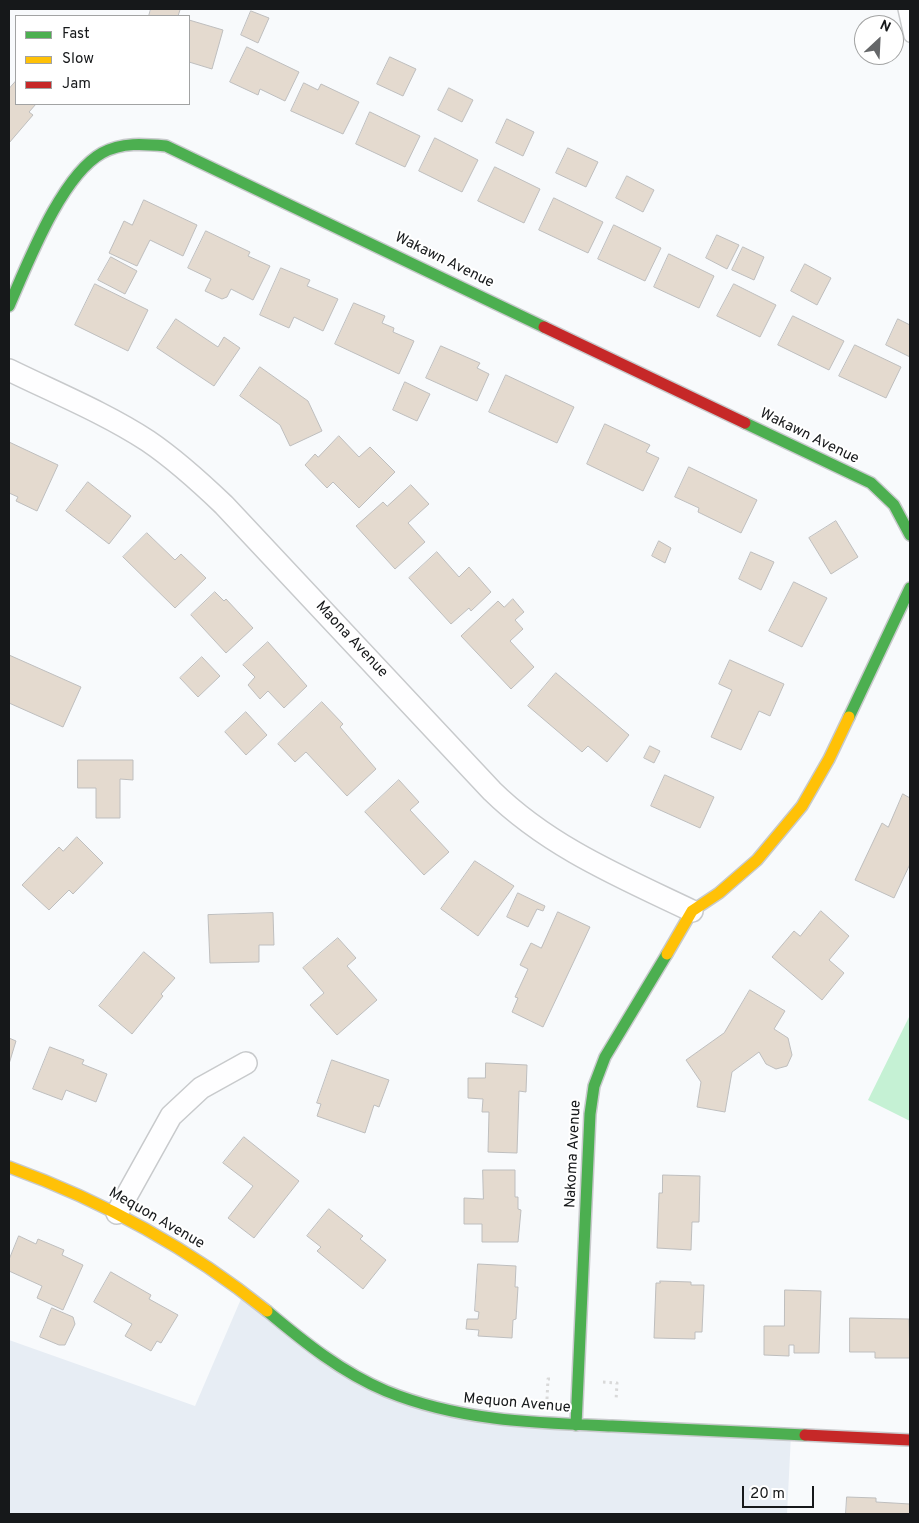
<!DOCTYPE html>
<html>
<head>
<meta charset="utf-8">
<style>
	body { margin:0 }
	#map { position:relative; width:919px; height:1523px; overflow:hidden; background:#f8fafc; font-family:Overpass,sans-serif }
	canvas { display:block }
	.frame { position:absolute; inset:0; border:10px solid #16181a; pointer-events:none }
	.legend { position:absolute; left:15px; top:15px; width:175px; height:90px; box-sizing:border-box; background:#fff; border:1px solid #a2a3a3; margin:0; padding:6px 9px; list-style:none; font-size:15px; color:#16181a }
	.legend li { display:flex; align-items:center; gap:10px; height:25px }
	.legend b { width:25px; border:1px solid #a2a3a3 }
	.north { position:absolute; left:854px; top:15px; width:50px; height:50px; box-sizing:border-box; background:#fff; border:1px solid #a2a3a3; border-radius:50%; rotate:25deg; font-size:14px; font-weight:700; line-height:20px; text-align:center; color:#16181a }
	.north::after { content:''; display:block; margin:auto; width:18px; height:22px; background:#656769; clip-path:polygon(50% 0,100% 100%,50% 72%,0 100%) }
	.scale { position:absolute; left:742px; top:1486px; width:72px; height:22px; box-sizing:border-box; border:2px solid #16181a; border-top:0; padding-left:6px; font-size:15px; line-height:18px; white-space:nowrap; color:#16181a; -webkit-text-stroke:4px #fff; paint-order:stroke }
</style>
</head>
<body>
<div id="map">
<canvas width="919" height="1523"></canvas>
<div class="frame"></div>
<ul class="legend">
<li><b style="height:6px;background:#4caf50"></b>Fast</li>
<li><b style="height:6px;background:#ffc107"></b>Slow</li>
<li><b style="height:6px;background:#c62828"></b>Jam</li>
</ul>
<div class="north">N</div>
<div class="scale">20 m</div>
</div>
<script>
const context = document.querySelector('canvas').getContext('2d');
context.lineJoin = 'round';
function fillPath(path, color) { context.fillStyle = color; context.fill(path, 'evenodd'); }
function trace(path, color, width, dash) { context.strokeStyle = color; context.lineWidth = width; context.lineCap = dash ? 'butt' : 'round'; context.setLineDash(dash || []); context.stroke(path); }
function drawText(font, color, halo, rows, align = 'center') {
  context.font = font + ' Overpass,sans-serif'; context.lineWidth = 4; context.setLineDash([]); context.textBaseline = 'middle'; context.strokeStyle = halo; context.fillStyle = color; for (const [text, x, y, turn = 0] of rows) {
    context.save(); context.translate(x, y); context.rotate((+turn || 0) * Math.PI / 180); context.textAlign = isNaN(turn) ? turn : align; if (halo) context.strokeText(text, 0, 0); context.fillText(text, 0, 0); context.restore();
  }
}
fillPath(new Path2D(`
	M244,1292L370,1383L450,1412L791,1435L787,1514H9V1340L195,1406Z`), '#e7edf4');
fillPath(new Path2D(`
	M910,1015V1121L868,1100Z`), '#c5f1d4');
const building = new Path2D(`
	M151,9H177L180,10L178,16H149Z
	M251,11L269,18L258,43L241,35Z
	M189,20L223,30L212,69L189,62Z
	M247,47L299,72L285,101L260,89L258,95L230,82Z
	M390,57L416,69L403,96L377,84Z
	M16,81V104H36L29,112L33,115L9,143V89Z
	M304,83L318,90L321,84L359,102L343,134L291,111Z
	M449,88L473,100L462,122L438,110Z
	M370,112L420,136L405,167L356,144Z
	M507,119L534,132L523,156L496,143Z
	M435,138L478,160L462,192L419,171Z
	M568,148L598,162L586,187L556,173Z
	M495,167L540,189L524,223L478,201Z
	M627,176L654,190L643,212L616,198Z
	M554,198L603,222L588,253L539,230Z
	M144,200L197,225L183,256L150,240L137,266L109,253L124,221L132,225Z
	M614,225L661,248L645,281L598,259Z
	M206,231L250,252L248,256L270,266L253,300L231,289L227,297L222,299L205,291L211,279L188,268Z
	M717,235L739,245L727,269L706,258Z
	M743,247L764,257L754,280L732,270Z
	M669,254L714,276L699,308L654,287Z
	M111,257L137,271L125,294L98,280Z
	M805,264L831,278L817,305L791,291Z
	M281,268L310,280L307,286L338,299L323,331L294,317L289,328L260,315Z
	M95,284L148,310L128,351L75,325Z
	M734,284L776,305L760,337L717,316Z
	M354,303L385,316L382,323L394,328L393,332L414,341L399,374L335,344Z
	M793,316L844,341L829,370L778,345Z
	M176,319L218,347L224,337L240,348L214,386L157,348Z
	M898,319L910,325V357L886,345Z
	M855,345L901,367L886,398L839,376Z
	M441,346L480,363L477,368L489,374L477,401L426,378Z
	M260,367L308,401L322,431L290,446L280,425L240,396Z
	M506,375L574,407L557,443L489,412Z
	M405,382L430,394L417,421L393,410Z
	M605,424L650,445L646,452L659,458L643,491L587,464Z
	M339,436L359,457L370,447L395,472L359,508L333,482L327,488L305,465L315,454L318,457Z
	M9,442L58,465L37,511L16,501L18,497L9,493Z
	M689,467L757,500L741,533L698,512L699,508L675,497Z
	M88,482L131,516L109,544L66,511Z
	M411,485L429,504L408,523L425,542L395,569L356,526L383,502L387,506Z
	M836,521L858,557L831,574L809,538Z
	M147,533L175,560L181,554L206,578L175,608L123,557Z
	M659,541L671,548L665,563L652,556Z
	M437,552L459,577L469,567L491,592L471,611L469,608L451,624L409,578Z
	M751,552L774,562L761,590L739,579Z
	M794,582L827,598L802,647L769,631Z
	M215,592L224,601L226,599L253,628L226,653L191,615Z
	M513,599L524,612L515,620L523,629L510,641L534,667L511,689L461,636L498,601L504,607Z
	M268,642L307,686L284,708L268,691L260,699L248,685L255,677L243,665Z
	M9,655L81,687L63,727L9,703Z
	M202,657L220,676L198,697L180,678Z
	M730,660L784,684L770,716L759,711L741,750L711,737L732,690L719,684Z
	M556,673L629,735L607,762L588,746L582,752L528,706Z
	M322,702L343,724L340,727L376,769L347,796L306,752L295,762L278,744Z
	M246,712L267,735L246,755L225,732Z
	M650,746L660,751L654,763L644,758Z
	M78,760H133V780L120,779V818H96V788H78Z
	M665,775L714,797L700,828L651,806Z
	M399,780L419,802L410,810L449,852L424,875L365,812Z
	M903,794L910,798V864L894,898L855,880L882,823L888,827Z
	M77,837L103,863L73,894L69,890L49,910L22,885L59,847L63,851Z
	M475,861L514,886L478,936L441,909Z
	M518,893L545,906L543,911L537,909L528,927L507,917Z
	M821,911L849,936L829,960L844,973L822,1000L772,957L794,931L800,936Z
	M558,912L590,927L543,1027L512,1012L518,998L515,997L528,969L520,965L531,943L541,948Z
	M273,913L274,945H259V962L210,963L208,915Z
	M338,938L356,958L347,966L377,1000L337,1035L310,1005L324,993L303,968Z
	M144,952L175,978L161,994L163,996L132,1034L99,1006Z
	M750,990L785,1011L774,1029L788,1038L792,1055L787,1066L776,1069L766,1064L759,1052L732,1072L725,1112L697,1107L701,1082L686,1060L724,1033Z
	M9,1038L16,1041L9,1064Z
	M50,1047L84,1060L82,1064L107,1074L96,1102L66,1090L62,1100L33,1089Z
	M332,1060L389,1080L379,1107L374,1105L365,1133L317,1116L321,1104L317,1103Z
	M486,1063L527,1065L526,1092L519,1091L517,1153L488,1152L489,1112H482L483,1099L468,1098V1078H485Z
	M244,1137L299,1181L254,1238L228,1218L253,1186L223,1163Z
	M483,1170H515V1197H518V1209L521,1210L518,1242H482V1224H464V1198L483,1199Z
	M663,1175L700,1176L699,1222H692L691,1250L657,1248L659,1193H662Z
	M329,1209L363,1236L360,1239L386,1260L363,1289L317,1251L321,1247L307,1236Z
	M19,1236L36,1244L38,1239L64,1250L62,1255L83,1265L63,1310L37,1298L42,1286L9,1271V1260Z
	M478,1264L516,1266L515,1287H518L516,1319L513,1320L512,1338L478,1336L479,1330L466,1329L467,1319H478L479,1312L475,1311Z
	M111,1272L151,1295L149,1299L178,1315L161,1343L157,1341L151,1351L125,1336L132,1324L94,1302Z
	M660,1281L691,1282V1285H704L702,1332H695V1339L654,1338L656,1283H660Z
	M785,1290L821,1291L819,1353H794V1345H789V1356L764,1355V1326H784Z
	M52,1308L73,1317L75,1324L65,1345H59L40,1337Z
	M850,1318L909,1319L910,1358H875V1352H850Z
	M847,1497L876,1498V1502L910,1504V1514H846Z`);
fillPath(building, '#e4dacf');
trace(building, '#bebebe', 1);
const lane = new Path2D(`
	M904,9L910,36`);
const street = new Path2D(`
	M9,370C56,393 105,413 148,441C176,460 200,482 224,505L492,791C549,847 621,877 692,911
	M117,1213L171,1116L201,1088L246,1063`);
const fast = new Path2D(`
	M9,306C28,263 61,176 102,153C122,142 144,144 166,146L544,327
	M745,423L871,483L894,505L910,535
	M849,717L910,588
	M267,1311C304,1342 341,1372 386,1391C459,1421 535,1423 612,1426C677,1429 741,1432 805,1435
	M576,1425L590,1114L594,1086L605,1057L667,954`);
const slow = new Path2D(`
	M667,954L692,911L719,893L757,860L802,806L829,759L849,717
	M9,1167C103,1201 189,1248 267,1311`);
const jam = new Path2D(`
	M544,327L745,423
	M805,1435L910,1440`);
trace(lane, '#c8cacc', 14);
trace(street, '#c8cacc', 24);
trace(fast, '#c8cacc', 14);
trace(slow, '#c8cacc', 14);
trace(jam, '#c8cacc', 14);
trace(new Path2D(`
	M603,1382L617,1383L616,1401
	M547,1399L548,1379H552`), '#d9d9d9', 3, [2.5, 4]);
trace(lane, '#fefeff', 11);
trace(street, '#fefeff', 21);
trace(fast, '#4caf50', 11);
trace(slow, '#ffc107', 11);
trace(jam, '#c62828', 11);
drawText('15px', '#16181a', '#fff', [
	["Wakawn Avenue",444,261,26],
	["Wakawn Avenue",809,437,26],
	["Maona Avenue",351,640,47],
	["Nakoma Avenue",574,1154,-87],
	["Mequon Avenue",156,1219,30],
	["Mequon Avenue",517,1404,5]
]);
</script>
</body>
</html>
